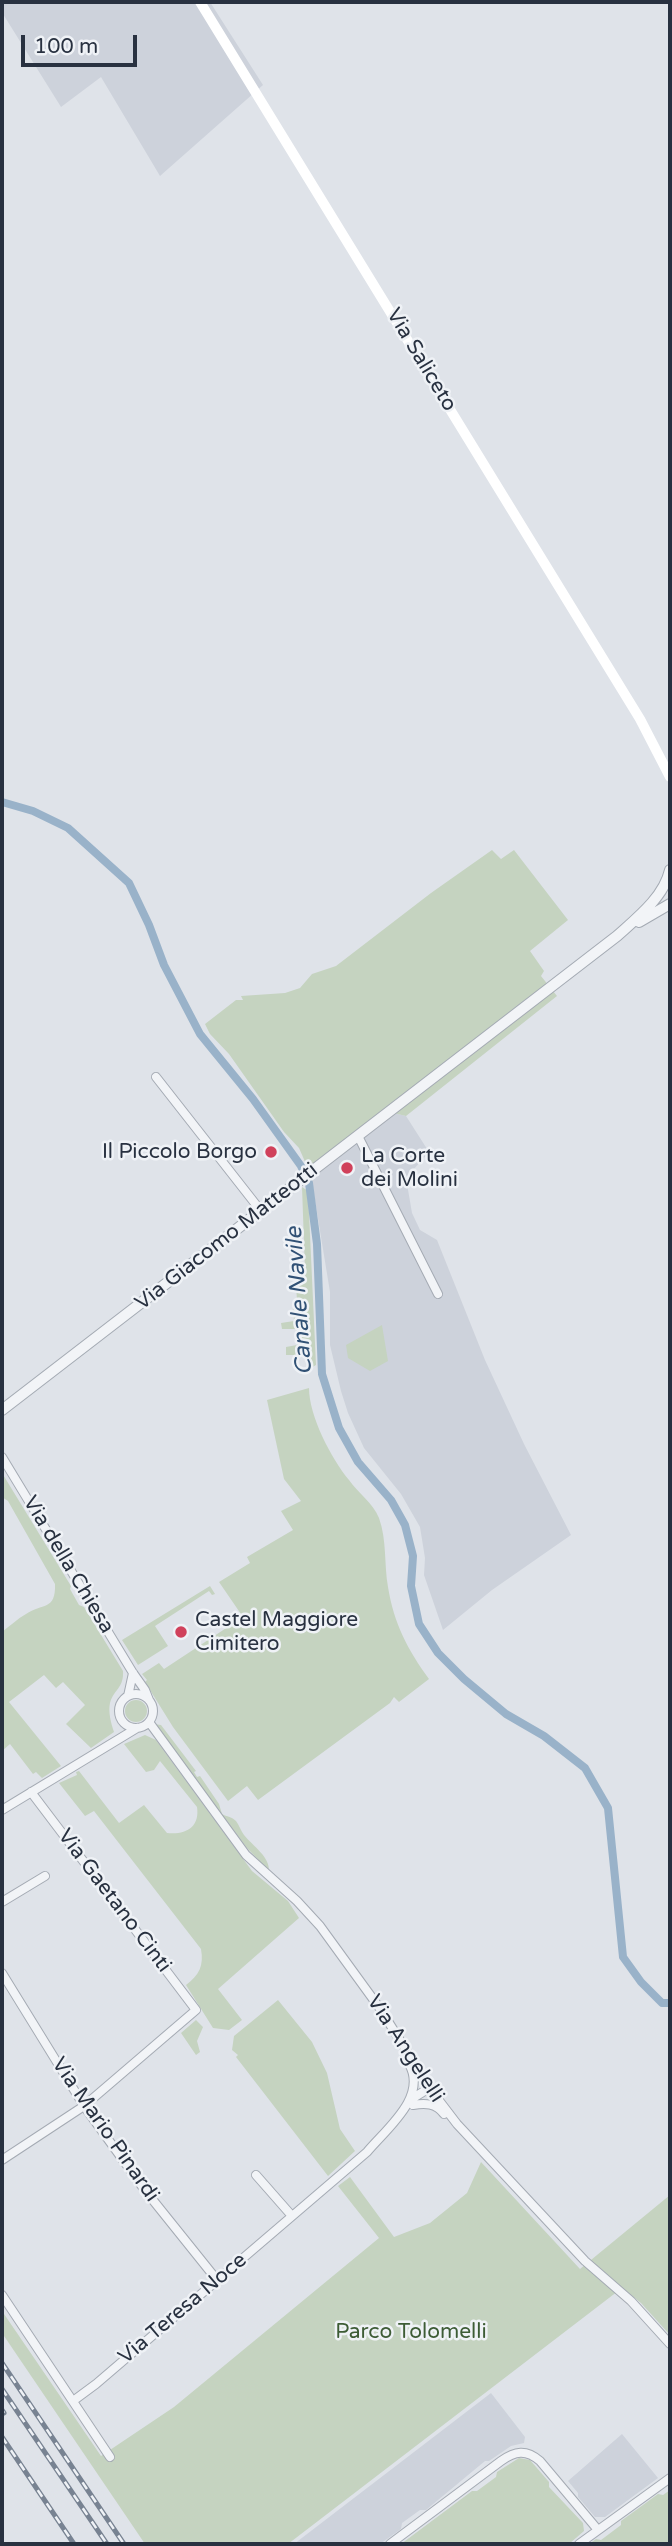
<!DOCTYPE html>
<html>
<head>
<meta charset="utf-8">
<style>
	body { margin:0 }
	#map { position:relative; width:672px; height:2546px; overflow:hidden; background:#dfe3e9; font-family:"Varela Round",sans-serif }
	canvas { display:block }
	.frame { position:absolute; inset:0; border:4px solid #283140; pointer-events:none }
	.scale { position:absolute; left:21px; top:35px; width:116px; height:32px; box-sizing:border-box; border:4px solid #283140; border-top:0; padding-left:9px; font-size:21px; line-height:24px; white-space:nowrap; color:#283140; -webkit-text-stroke:5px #eff2f6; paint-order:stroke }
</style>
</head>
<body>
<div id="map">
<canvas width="672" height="2546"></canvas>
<div class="frame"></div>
<div class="scale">100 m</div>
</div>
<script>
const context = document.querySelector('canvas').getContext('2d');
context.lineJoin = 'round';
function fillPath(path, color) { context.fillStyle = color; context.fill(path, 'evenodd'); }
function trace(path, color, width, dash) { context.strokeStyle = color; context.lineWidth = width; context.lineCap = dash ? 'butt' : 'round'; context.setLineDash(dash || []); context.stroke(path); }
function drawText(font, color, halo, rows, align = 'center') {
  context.font = font + ' "Varela Round",sans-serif'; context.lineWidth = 5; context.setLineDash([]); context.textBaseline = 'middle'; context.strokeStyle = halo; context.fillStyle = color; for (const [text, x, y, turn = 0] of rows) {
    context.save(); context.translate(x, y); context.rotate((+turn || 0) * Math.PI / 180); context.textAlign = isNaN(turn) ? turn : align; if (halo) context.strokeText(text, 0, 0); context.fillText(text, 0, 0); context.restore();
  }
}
fillPath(new Path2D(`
	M2,2H210L263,85L160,176L101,77L61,107L3,14Z
	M389,1112L406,1116L429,1152L406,1178L412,1213L420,1230L437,1240L485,1360L524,1444L571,1535L492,1590L443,1630L424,1575L425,1558L420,1527L401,1494L364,1448L348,1413L341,1391L330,1345V1292L311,1176Z
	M491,2393L525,2437L524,2443L511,2446L489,2461H485L426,2510H420L402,2523L401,2529L380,2544H294Z
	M622,2434L658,2478L605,2517H595L578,2497V2493L568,2481Z`), '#cdd2db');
fillPath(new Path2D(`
	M492,850L501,859L514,850L568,920L530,951L544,971L541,976L557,996L406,1116L389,1112L310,1173L299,1148L284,1132L229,1054L210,1034L205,1024L236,1000H243L241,996L285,993L300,988L312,974L336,966L431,893Z
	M302,1187L308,1191L316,1365L307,1370V1355H286V1347L297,1345L296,1329H282L281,1323L294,1321L293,1307H297L296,1271H305Z
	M382,1325L388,1361L370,1371L348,1358L346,1345Z
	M309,1388C309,1416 331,1458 349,1480C358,1493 373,1503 379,1518C387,1540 384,1565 388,1587C394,1624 408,1650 429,1679L399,1702L394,1697L390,1703L258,1800L247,1786L228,1801L173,1727L145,1682L147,1680L142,1674L159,1663L164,1669L243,1617L219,1582L250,1563L247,1557L293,1530L281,1511L301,1501L284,1479L267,1400Z
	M2,1473L71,1586L70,1589L79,1605L84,1607L123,1671C124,1688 114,1689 110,1703C108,1712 111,1723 114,1732L91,1748L66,1724L85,1705L63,1682L56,1688L44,1675L9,1702L61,1766L42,1778L36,1772L33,1774L10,1744L2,1751V1632C10,1626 17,1619 26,1614C42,1603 56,1611 55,1584L8,1501L2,1497Z
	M210,1586L215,1594L212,1595L209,1591L155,1626L168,1646L138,1665L122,1640Z
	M125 1711a11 11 0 1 1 22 0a11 11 0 1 1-22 0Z
	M154,1724L161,1725L196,1771L194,1772L197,1777L200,1776L219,1804L222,1814C227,1817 231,1816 236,1821C239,1825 241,1831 244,1835C253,1846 270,1857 269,1871L247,1848Z
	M145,1735L156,1740L252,1871L288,1901L299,1918L218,1989L242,2020L229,2030L213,2028L186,1985C199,1975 204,1966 201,1949L94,1811L85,1816L59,1783L77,1775L76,1772L79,1771L119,1823L144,1805L167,1833C186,1835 200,1827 197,1807L160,1761L154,1770L146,1772L124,1744Z
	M278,2000L312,2042L327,2073L340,2129L355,2151L328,2176L236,2057L238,2055L232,2050L234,2036Z
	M196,2020L203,2027L197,2041L200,2052L196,2055L181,2033Z
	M481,2162L580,2269L670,2195V2335L641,2303L622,2288L288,2544H145L2,2333V2311L101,2456L174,2407L379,2238L338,2186L350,2177L394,2237L430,2223L467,2193Z
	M519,2458L530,2460L549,2482V2487L583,2523L584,2531L569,2544H401L472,2491H477L496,2477L497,2472Z
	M670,2490V2544H589L596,2539L601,2540L621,2525V2521L658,2494L663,2495Z`), '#c5d3c0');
trace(new Path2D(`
	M2,802L33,811L68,828L129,883L149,925L164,965L200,1034L253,1099L301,1166L309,1183L317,1244L322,1374L339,1428L358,1462L391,1500L405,1525L413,1556L411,1586L419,1624L438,1653L464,1679L506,1714L544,1736L585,1768L608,1808L623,1957L641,1982L662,2003H670`), '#99b2c9', 8);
const minor = new Path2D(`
	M156,1077L261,1211
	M358,1136L438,1294
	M2,1457L133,1673L145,1690L149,1700
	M119 1711a17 17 0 1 1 34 0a17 17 0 1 1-34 0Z
	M128,1696L133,1673
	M149,1722L246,1855L297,1901L320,1926L381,2010L431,2090L457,2124L585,2261L631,2301L670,2344
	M2,1810L137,1728
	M2,1902L45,1876
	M2,1973L84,2106L144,2189L217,2280
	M410,2100L426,2090H431
	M413,2105C425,2103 436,2103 444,2114
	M2,2160L84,2106L196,2010L31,1792
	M256,2175L292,2216
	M2,2295L110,2457
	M73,2401L96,2384L367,2152C386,2129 428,2097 409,2064
	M390,2544L501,2461C515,2451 526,2449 540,2461L598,2530
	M579,2544L670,2478`);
const tertiary = new Path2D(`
	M639,922L670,904
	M2,1410L617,936C637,918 664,897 670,870`);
trace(minor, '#a4aab3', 10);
trace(tertiary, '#a4aab3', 12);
trace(minor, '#f2f4f7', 8);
trace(tertiary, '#f2f4f7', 10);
trace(new Path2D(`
	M200,2L640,719L670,777`), '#fff', 10);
const rail = new Path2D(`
	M2,2363L124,2544
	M2,2389L107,2544
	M2,2410L4,2413
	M2,2437L74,2544`);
trace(rail, '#788392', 5);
trace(rail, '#eff2f6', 2.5, [8]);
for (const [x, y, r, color] of [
	[271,1152,7,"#d0415b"],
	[347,1168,7,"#d0415b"],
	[181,1632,7,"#d0415b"]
]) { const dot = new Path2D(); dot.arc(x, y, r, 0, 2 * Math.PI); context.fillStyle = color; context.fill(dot); trace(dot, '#eff2f6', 2.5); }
drawText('21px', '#283140', '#eff2f6', [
	["Via Saliceto",421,360,59],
	["Via Giacomo Matteotti",227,1237,-38],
	["Via della Chiesa",68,1565,59],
	["Via Gaetano Cinti",114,1901,53],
	["Via Angelelli",405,2049,57],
	["Via Mario Pinardi",105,2130,55],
	["Via Teresa Noce",183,2309,-40]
]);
drawText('21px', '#283140', '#eff2f6', [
	["Il Piccolo Borgo",257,1152,"right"],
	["La Corte",361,1156],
	["dei Molini",361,1180],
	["Castel Maggiore",195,1620],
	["Cimitero",195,1644]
], 'left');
drawText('21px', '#3d5c35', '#eff2f6', [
	["Parco Tolomelli",411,2332]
]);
drawText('italic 23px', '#315175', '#eff2f6', [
	["Canale Navile",300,1301,-94]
]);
</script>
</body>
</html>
